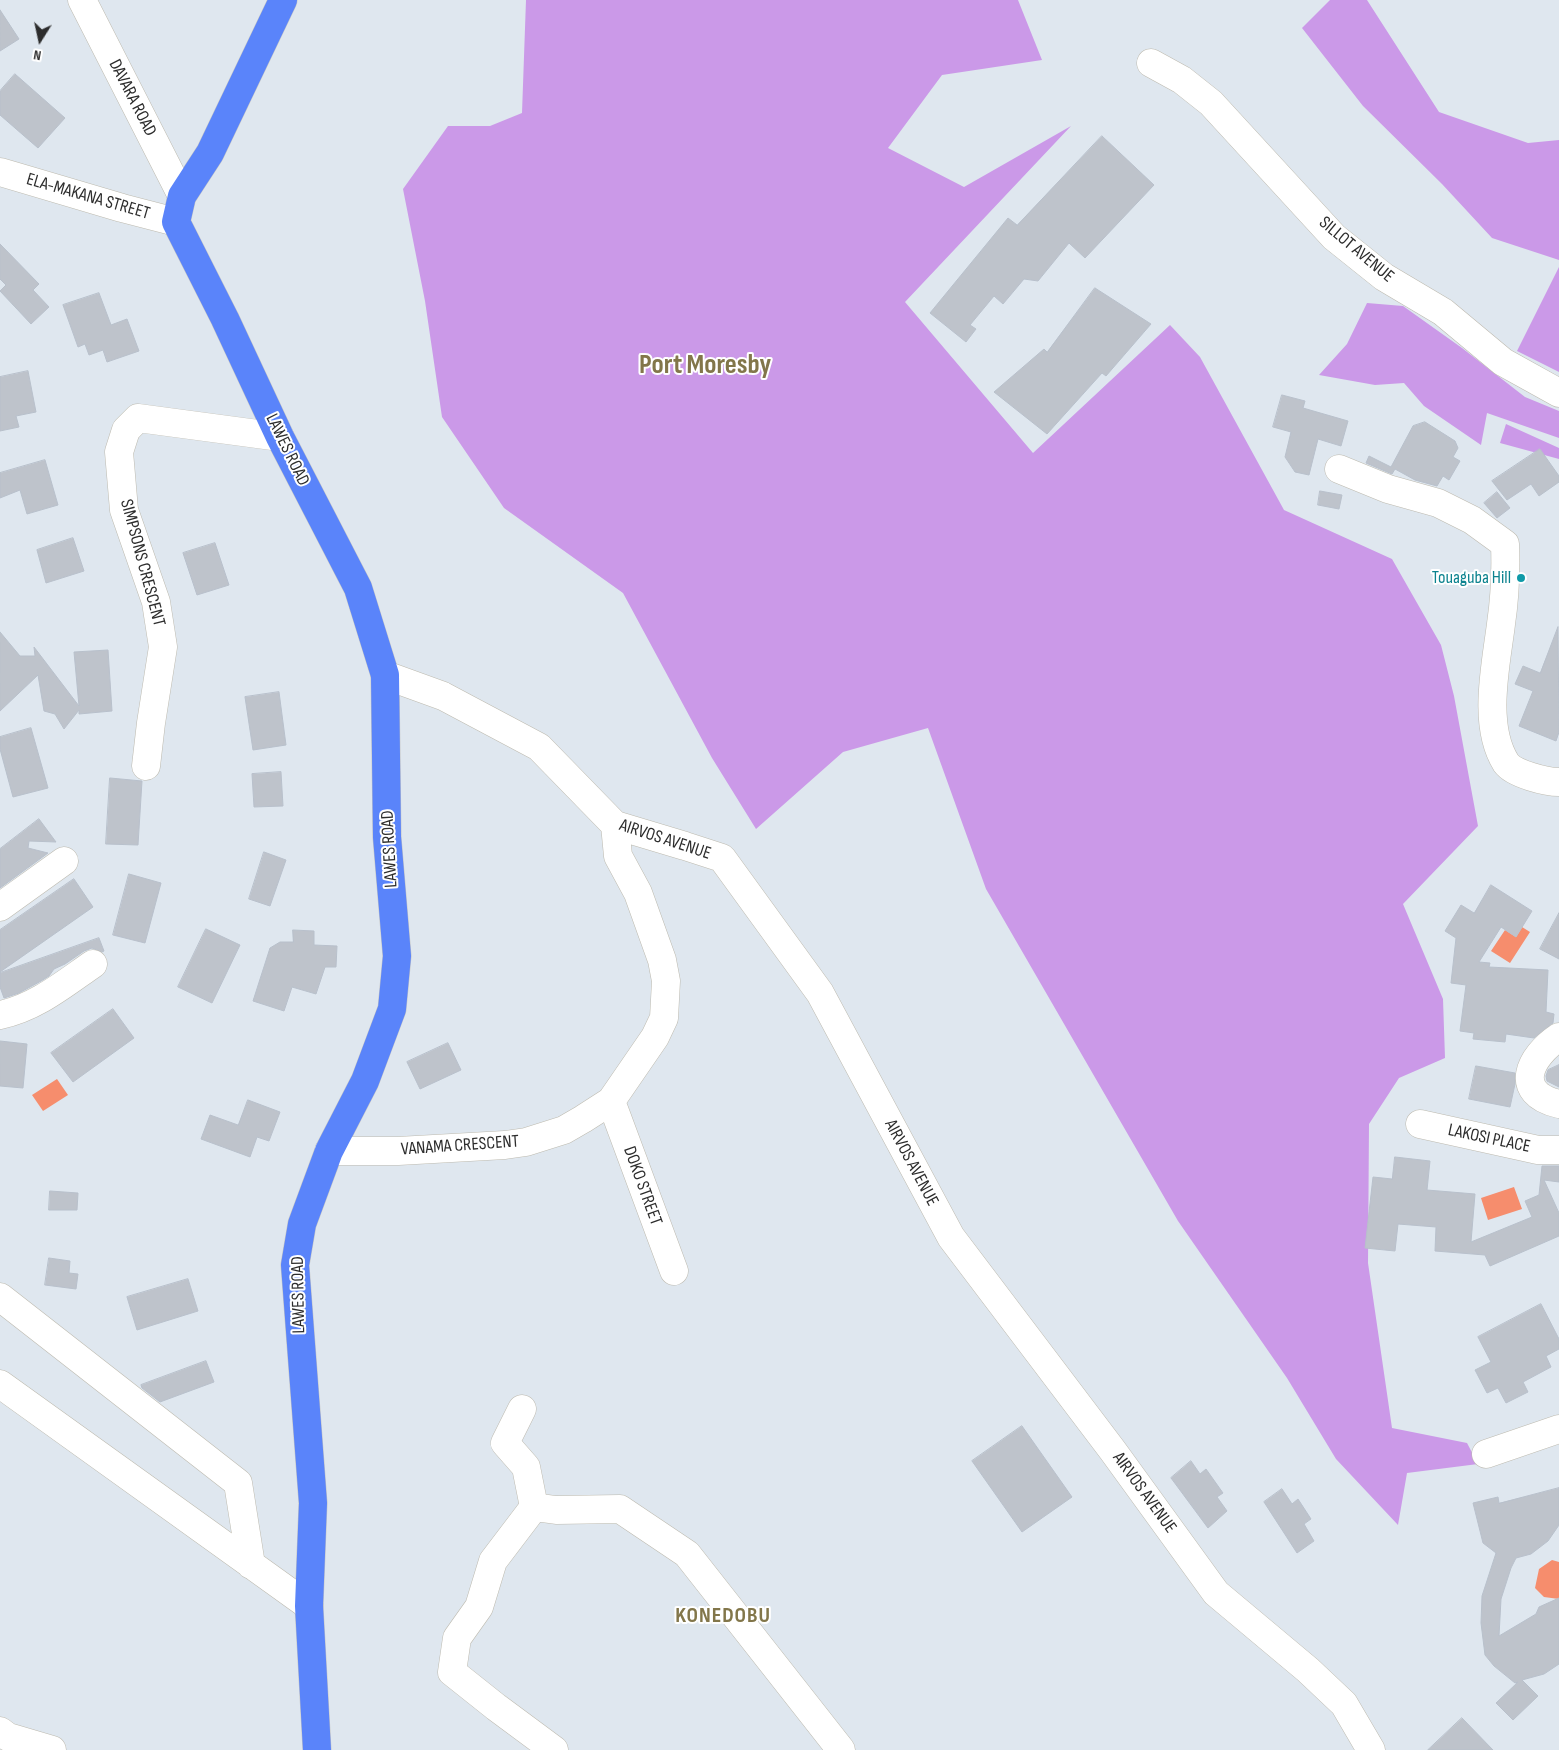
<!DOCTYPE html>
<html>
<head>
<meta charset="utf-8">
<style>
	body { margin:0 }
	#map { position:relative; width:1559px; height:1750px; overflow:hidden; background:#dfe7ef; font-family:"Sofia Sans Condensed",sans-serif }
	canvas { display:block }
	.north { position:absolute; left:15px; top:15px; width:50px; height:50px; -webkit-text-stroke:4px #fff; paint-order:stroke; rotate:190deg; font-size:14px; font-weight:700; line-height:20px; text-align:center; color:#2d2d2d }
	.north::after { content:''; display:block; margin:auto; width:18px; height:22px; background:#2d2d2d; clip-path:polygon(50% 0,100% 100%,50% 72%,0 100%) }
</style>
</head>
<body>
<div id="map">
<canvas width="1559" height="1750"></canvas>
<div class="north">N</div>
</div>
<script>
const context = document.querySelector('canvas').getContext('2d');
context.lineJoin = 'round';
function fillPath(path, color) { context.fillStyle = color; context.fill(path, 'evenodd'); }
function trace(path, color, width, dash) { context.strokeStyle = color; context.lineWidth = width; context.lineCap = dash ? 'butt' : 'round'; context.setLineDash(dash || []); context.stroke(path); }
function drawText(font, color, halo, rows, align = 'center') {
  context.font = font + ' "Sofia Sans Condensed",sans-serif'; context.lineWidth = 4; context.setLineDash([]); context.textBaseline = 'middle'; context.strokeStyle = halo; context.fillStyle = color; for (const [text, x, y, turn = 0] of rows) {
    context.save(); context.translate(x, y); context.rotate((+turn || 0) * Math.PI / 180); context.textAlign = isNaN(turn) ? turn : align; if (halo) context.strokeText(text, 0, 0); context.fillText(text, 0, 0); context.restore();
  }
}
fillPath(new Path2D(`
	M526,0H1018L1042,60L942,75L888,148L964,187L1071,126L905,302L1033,453L1170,325L1200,357L1284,510L1392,559L1441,645L1454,696L1478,826L1403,904L1443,999L1445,1058L1399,1078L1369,1124L1368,1263L1392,1428L1467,1443L1478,1464L1407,1473L1398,1525L1336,1459L1287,1378L1178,1221L986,889L928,728L843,752L756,829L712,758L623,593L504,508L442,417L425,301L403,189L448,126H490L522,113Z
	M1330,0H1367L1439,112L1528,143L1559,140V260L1492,238L1442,184L1363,106L1302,28Z
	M1559,267V372L1517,351Z
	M1367,303L1403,306L1462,348L1525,397L1559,411V438L1487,413L1481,445L1424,406L1404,383L1375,385L1319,375L1347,344Z
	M1506,424L1559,448V459L1500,443Z`), '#cb99e8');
fillPath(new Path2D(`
	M1522,927L1530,932L1510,963L1491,951L1505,930L1516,937Z
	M57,1079L68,1095L43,1111L32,1095Z
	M1514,1187L1522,1209L1488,1220L1481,1198Z
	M1552,1560L1559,1562V1599L1544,1597L1535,1588L1539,1569Z`), '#f68d6d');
const building = new Path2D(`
	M0,10L19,39L0,51Z
	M15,74L65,118L38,148L0,115V91Z
	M1102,136L1154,185L1085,258L1069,243L1038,281L1024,279L1003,304L994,296L970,325L976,329L966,342L930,313L1008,218L1017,225Z
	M0,244L39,284L33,290L49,307L31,324L0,291L6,285L0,279Z
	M1095,288L1151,324L1106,376L1102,373L1047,434L994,392L1044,349L1047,352Z
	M99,293L111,325L127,319L139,351L107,362L103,350L89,355L85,344L78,347L63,305Z
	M28,371L36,412L16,416L19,427L0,431V377Z
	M1282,395L1305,401L1303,408L1348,421L1341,446L1318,439L1309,475L1295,472L1285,457L1291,432L1273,427Z
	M1425,422L1455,441L1458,448L1453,457L1460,461L1449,480L1443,476L1437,486L1415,480L1395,469L1392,474L1366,463L1369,456L1391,467L1413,426Z
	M1540,449L1559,476V482L1539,496L1531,484L1507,500L1492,481Z
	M45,460L58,505L27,514L20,490L0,498V473Z
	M1320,491L1342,495L1339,509L1318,505Z
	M1497,492L1510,508L1497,518L1484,503Z
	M73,538L84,571L46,583L37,550Z
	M215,543L229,585L197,595L183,553Z
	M1558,627L1559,732L1556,741L1519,726L1533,691L1515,684L1523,666L1540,673Z
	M0,632L20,656H35L34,647L79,706L74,652L108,650L112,711L79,714V710L64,729L55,714L44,711L38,675L0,711Z
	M279,692L286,745L253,750L245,697Z
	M31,728L48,788L13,797L0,749V737Z
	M281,772L283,806L254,807L252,774Z
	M110,778L142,781L138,845L106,844Z
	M39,819L56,842L29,841L28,848L48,853L0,888V849Z
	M264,852L286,860L270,906L249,899Z
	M129,874L161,883L145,943L113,935Z
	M74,879L93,907L0,972V930Z
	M1491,885L1532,911L1516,937L1501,927L1479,962L1490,963L1489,967L1548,970L1546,1012L1554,1014L1553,1023L1534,1038L1506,1034L1505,1042L1473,1039L1474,1033L1460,1031L1466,985L1451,983L1456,938L1445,931L1461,905L1474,913Z
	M1559,913V959L1540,949Z
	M206,929L240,945L212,1003L178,987Z
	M293,930L314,931V945L337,946L336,967H325L316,994L292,987L284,1011L253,1001L270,948L280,942H293Z
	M99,938L104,951L102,952L92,948L84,951L65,964L54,969L49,976L41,981L19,993L4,998L0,987V973Z
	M113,1009L134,1038L73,1082L51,1053Z
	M0,1041L27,1044L23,1088L0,1086Z
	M448,1043L461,1070L420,1089L407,1062Z
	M1559,1065V1087L1547,1081L1546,1076L1548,1070Z
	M1476,1066L1515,1073V1084L1510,1107L1469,1099Z
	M248,1100L280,1112L269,1141L257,1137L250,1157L201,1139L210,1115L238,1125Z
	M1395,1157L1430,1161L1427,1190L1475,1194L1471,1242L1532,1217L1525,1201L1539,1195L1542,1166H1559V1182L1544,1180L1559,1213V1236L1490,1266L1485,1255L1435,1251L1436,1227L1398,1224L1395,1251L1365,1248L1373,1177L1392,1179Z
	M50,1191L78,1193L77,1210H49Z
	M49,1258L70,1261L69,1273L78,1274L76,1289L45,1285Z
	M188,1279L198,1311L137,1330L127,1297Z
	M1541,1304L1559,1339V1349L1546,1356L1551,1367L1523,1382L1528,1392L1506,1403L1498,1388L1487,1393L1475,1370L1491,1362L1478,1337Z
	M206,1361L214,1382L160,1402L142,1388L141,1385Z
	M1022,1426L1072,1497L1022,1532L972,1461Z
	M1191,1461L1200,1474L1206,1469L1223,1493L1217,1497L1227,1511L1208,1528L1171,1478Z
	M1559,1488V1525L1548,1541L1531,1554L1516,1558L1511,1568L1501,1599L1499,1636L1536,1614L1539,1607L1559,1598V1664L1544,1674L1522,1680L1538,1696L1513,1720L1496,1703L1518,1682L1515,1683L1494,1666L1485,1655L1481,1623L1482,1596L1496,1553L1483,1543L1473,1503L1498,1497L1499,1503Z
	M1282,1489L1292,1504L1298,1499L1311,1519L1304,1524L1314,1541L1297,1553L1264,1502Z
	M1462,1718L1493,1750H1428Z`);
fillPath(building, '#bec3cb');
trace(building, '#b8c0cb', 1);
const minor = new Path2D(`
	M82,0L182,196
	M1151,63L1182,80L1211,103L1334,237L1384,277L1443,312L1503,362L1559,393
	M0,172L122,208L176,222
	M1339,469L1388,489L1438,503L1472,520L1505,544C1506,570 1505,597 1501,624C1496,665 1482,725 1506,763C1514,774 1546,782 1559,782
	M385,675L443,696L539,747L615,825L685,846L722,858L820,993L951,1237L1113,1451L1216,1593L1308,1670L1344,1704L1371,1750
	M146,766L151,723L163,647L156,602L124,510L119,452L126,430L138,418L280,437
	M0,907L64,861
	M0,1015C35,1008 64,984 93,964
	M1559,1037C1529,1057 1512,1093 1559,1104
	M611,1101L674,1271
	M1420,1124L1538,1150H1559
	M329,1151H398L505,1145L526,1142L564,1130L583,1119L611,1101L655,1037L664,1018L666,981L662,960L638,893L618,856L615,825
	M0,1297L238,1483L251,1565
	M0,1384L309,1606
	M522,1409L505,1443L526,1467L534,1507L493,1561L479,1607L457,1638L452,1672L496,1707L554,1750
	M1486,1454L1559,1429
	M534,1507L556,1510L620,1509L687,1554L841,1750
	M0,1731L8,1737L52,1750`);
const major = new Path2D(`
	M283,0L210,153L182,196L176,222L225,319L280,437L358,588L385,675L387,837L397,956L392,1009L365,1081L329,1151L302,1224L295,1265L313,1503L309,1606L317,1750`);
trace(minor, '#bdbaaf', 29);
trace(major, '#c4c4c4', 29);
trace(minor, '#fff', 28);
trace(major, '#5a84fa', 28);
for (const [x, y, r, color] of [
	[1521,578,5,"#0f9aa8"]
]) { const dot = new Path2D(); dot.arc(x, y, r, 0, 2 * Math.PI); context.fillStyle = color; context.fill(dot); trace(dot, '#fff', 2); }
drawText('18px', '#2d2d2d', '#fff', [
	["DAVARA ROAD",132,98,63],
	["ELA-MAKANA STREET",88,197,16],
	["SILLOT AVENUE",1356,250,40],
	["LAWES ROAD",287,450,64],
	["SIMPSONS CRESCENT",142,563,75],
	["AIRVOS AVENUE",665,840,18],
	["LAWES ROAD",390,849,-93],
	["LAKOSI PLACE",1489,1139,12],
	["VANAMA CRESCENT",460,1146,-4],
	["AIRVOS AVENUE",911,1163,62],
	["DOKO STREET",642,1186,70],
	["LAWES ROAD",299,1295,-91],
	["AIRVOS AVENUE",1144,1493,54]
]);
drawText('18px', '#0d838f', '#fff', [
	["Touaguba Hill",1511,578]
], 'right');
context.letterSpacing = '1px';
drawText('bold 22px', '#82764a', '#fff', [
	["KONEDOBU",723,1616]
]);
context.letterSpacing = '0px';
drawText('bold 28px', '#82764a', '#fff', [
	["Port Moresby",705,366]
]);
</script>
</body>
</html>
